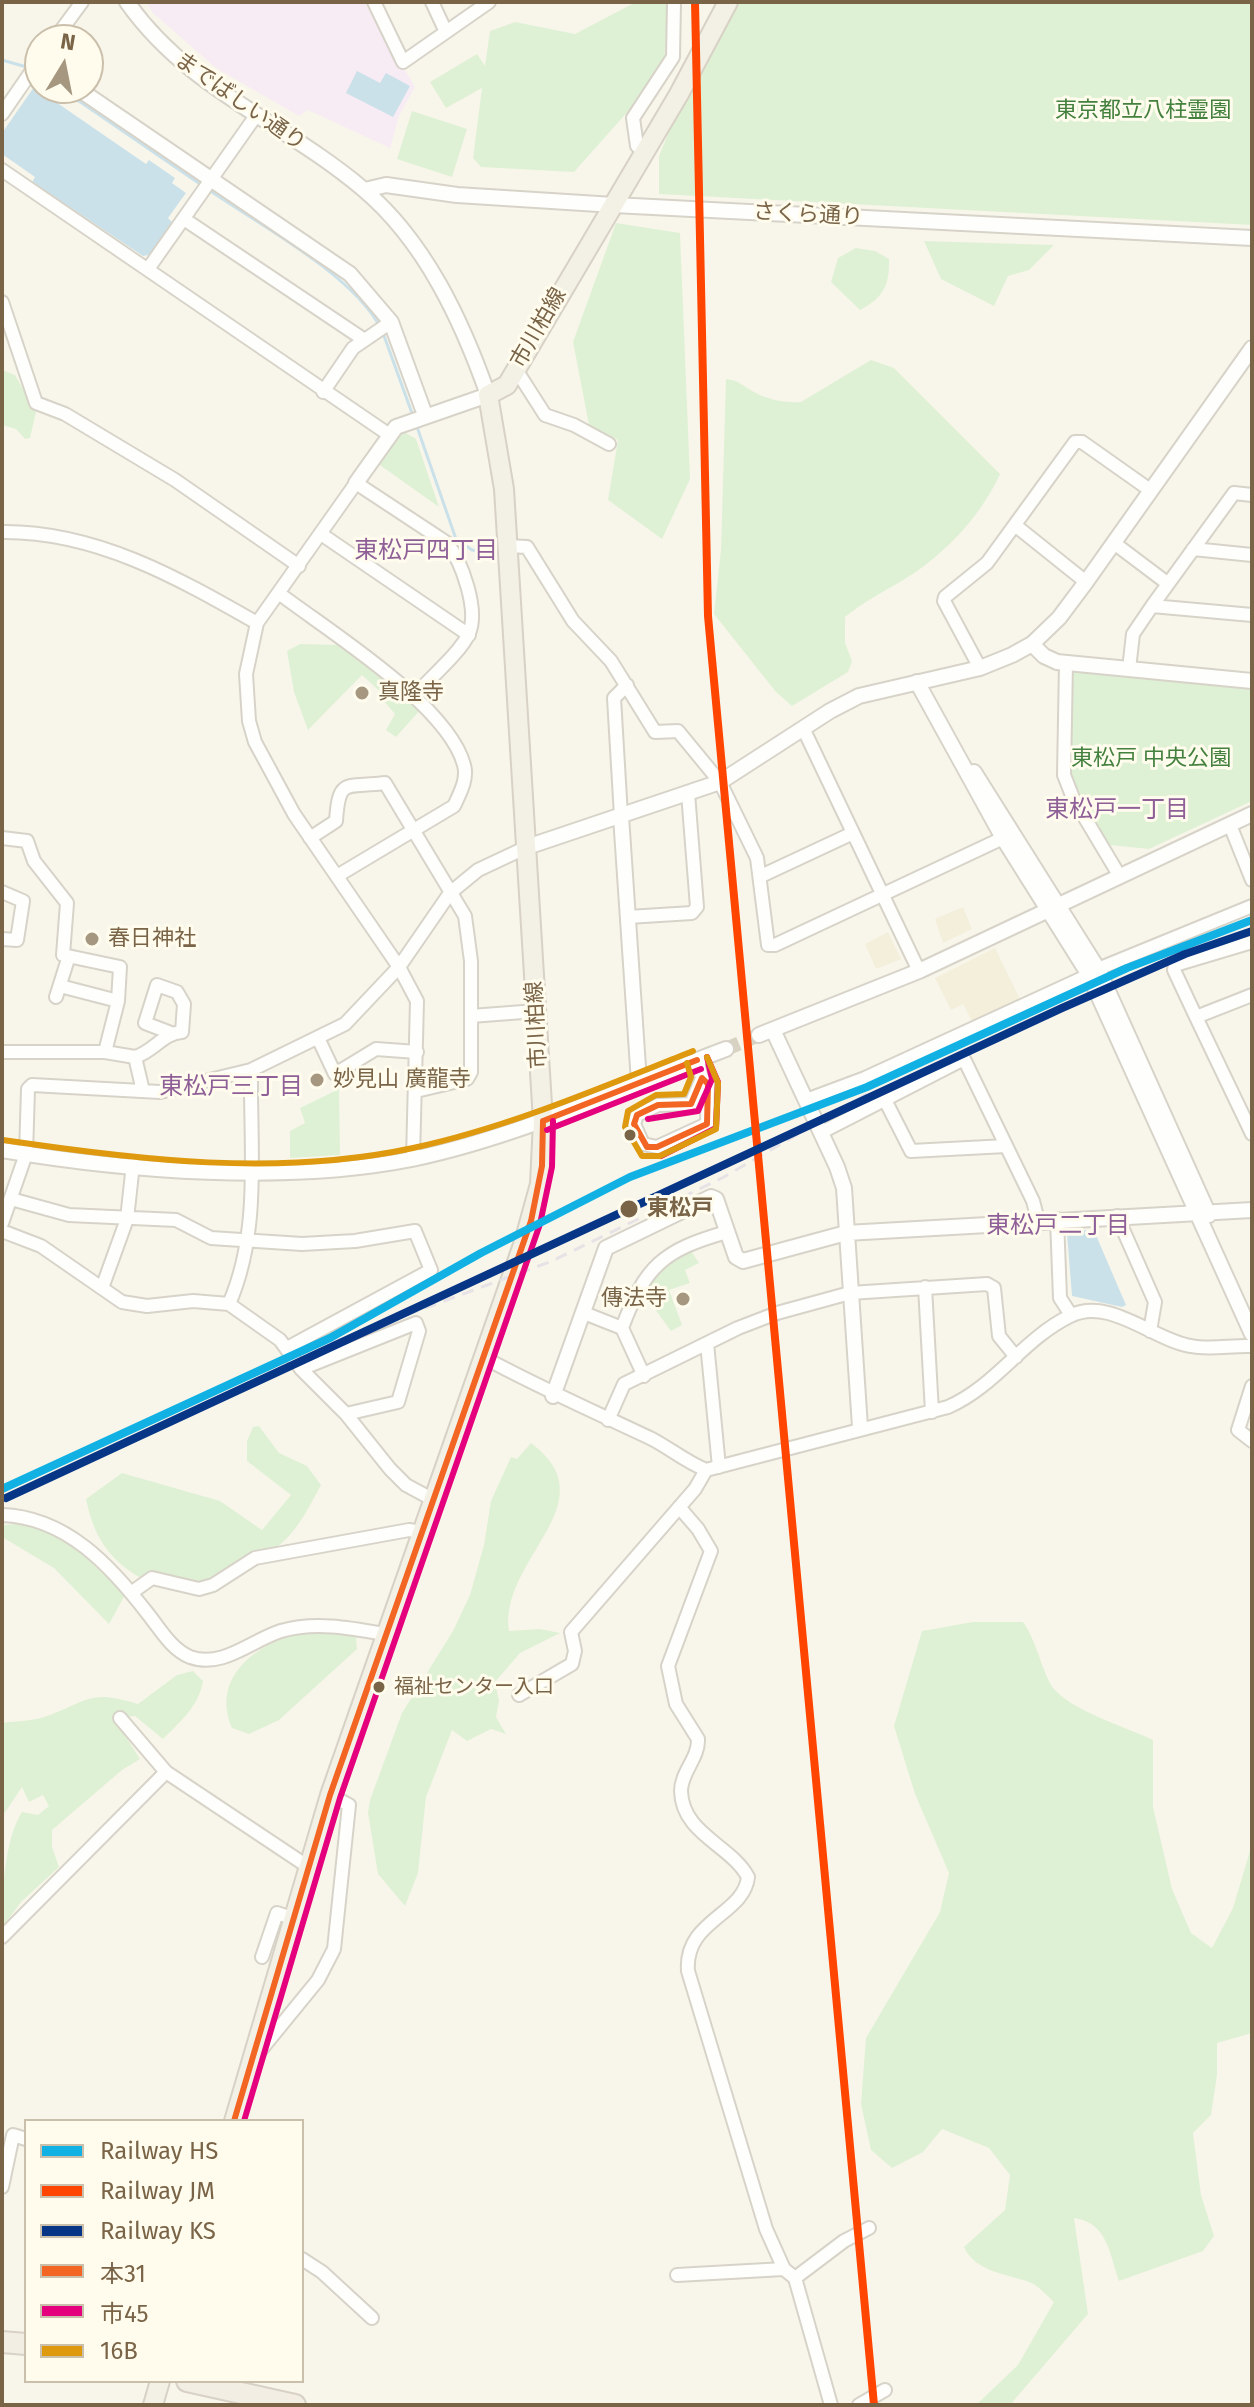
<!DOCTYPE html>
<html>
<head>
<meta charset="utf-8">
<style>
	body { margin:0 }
	#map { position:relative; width:1254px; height:2407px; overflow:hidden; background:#f8f6eb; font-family:"Fira Sans","Noto Sans JP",sans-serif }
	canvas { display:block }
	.frame { position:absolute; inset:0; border:4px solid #7a6448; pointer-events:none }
	.legend { position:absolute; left:24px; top:2119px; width:280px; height:264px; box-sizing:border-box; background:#fffced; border:2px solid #cabfab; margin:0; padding:10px 14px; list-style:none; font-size:24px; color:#7a6448 }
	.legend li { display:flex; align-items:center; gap:16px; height:40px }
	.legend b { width:40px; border:2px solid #cabfab }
	.north { position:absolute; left:24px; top:24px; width:80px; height:80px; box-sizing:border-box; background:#fffced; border:2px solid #cabfab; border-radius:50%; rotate:10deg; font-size:22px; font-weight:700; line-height:32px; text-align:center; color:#7a6448 }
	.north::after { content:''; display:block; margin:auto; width:28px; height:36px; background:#a69781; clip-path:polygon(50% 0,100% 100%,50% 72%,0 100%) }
</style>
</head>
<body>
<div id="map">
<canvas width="1254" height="2407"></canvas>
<div class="frame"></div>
<ul class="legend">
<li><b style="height:10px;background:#12b1e4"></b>Railway HS</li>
<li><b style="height:10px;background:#ff4500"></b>Railway JM</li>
<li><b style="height:10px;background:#073686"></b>Railway KS</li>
<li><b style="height:10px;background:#f26522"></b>本31</li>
<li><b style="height:10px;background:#e5007d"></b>市45</li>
<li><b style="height:10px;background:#de990e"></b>16B</li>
</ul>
<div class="north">N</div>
</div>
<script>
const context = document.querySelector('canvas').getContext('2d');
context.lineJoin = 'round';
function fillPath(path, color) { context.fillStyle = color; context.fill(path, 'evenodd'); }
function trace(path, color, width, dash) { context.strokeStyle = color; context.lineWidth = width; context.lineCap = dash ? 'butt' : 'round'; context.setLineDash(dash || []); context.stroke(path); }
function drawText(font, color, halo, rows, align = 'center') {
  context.font = font + ' "Fira Sans","Noto Sans JP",sans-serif'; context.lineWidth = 6; context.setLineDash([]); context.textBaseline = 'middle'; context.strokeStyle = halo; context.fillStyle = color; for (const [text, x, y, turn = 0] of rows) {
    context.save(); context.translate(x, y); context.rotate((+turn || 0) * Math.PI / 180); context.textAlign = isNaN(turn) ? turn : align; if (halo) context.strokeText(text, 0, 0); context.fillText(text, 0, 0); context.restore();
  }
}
fillPath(new Path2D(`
	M963,907L972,929L943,943L935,919Z
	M888,932L901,959L876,969L865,944Z
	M995,948L1020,999L972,1021L963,1004L951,1010L935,978Z`), '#f4efdb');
fillPath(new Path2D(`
	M146,2H364L415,87L399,116L390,148L308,110L299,116L216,68L153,13Z`), '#f7ebf4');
fillPath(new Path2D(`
	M636,2H667L664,71L574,172L481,167L473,158L482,88L446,108L430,82L477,54L485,66L490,31L515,22L575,34Z
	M739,2H1252V225L659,194V156L672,124Z
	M412,111L467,129L452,177L397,159Z
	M616,223L680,233L690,479L662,539L608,500L618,440L589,425L573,342Z
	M924,241L1054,245L1029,270L1008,276L994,306L941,279Z
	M856,248L875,251L889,259C890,285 883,298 860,310L831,282L838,258Z
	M871,360L894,368L1000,474C986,505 961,536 934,558C908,581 873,594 845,617V643L852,661L848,672L792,706L776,692L714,614L721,550L726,379C739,380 744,387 756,393C769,400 786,403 801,402Z
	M2,370L15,375L36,412L30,438L25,439L16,429L2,425Z
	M401,430L416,439L439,507L377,463Z
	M300,644L339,645L421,709L396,737L386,730L395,714L384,701L387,698L362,675L308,730L294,692L287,651Z
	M1077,671L1252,688V801L1149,849L1109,845L1077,794L1070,774L1071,673Z
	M339,1089L340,1155L290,1158V1131L305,1123L300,1108Z
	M689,1248L699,1263L685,1270L690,1283L669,1290L682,1325L671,1331L641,1290L661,1266Z
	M259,1426L279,1453L307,1466L321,1485C309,1507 295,1537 272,1550C249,1562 219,1568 200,1585L159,1573L141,1578C108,1560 93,1534 86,1499L122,1473L220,1501L262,1530L291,1495L247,1461V1441L253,1427Z
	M531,1443C611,1503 499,1558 509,1631L540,1629L560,1633L520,1653L495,1682L499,1701L496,1717L506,1734L491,1729L467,1741L452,1730L426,1797L418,1873L405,1906L378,1874L368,1813L370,1800L402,1713L453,1631L470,1595L484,1545L491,1501L511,1457L517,1459Z
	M31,1523L72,1544L125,1595L109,1624L54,1568L2,1537V1525Z
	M973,1622H1023C1037,1641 1043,1676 1054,1689C1073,1711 1126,1727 1153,1740V1807L1172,1889L1191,1933L1212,1948L1233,1908L1252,1844V2033L1217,2043V2075L1211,2115L1193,2133L1201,2195L1214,2236L1203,2251L1119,2281C1109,2253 1108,2223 1074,2218L1088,2314L1010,2405H976L1018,2365L1054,2302C1047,2296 1038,2285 1029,2282C1007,2274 975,2272 964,2247L1005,2210L1010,2175L989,2148L942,2129L923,2152L892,2168L871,2150L861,2104L866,2038L940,1912L949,1873L915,1794L894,1726L922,1631Z
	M305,1632L356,1636L357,1649L279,1720L249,1734L232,1728C210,1675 259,1642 305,1632Z
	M193,1671L203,1681C199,1706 180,1722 163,1739L135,1716L114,1718L140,1759L122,1770L52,1830V1847L59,1867L21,1902L2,1928C2,1895 4,1840 22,1812L38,1815L49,1806L43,1795L29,1802L22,1787L2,1817V1723C16,1721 33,1721 47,1716C89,1700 91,1689 138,1704L177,1675Z`), '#dff1d4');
fillPath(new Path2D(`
	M357,71L380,83L386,73L410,86L393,117L346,93Z
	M34,87L146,164L149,160L175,178L172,183L186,193L168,218L172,222L149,255L143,256L32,182L35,177L2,154V133Z
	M1085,1230L1095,1233L1126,1305L1122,1307L1072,1296L1067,1234Z`), '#cbe1ea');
trace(new Path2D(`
	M2,60L30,68
	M60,88L203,186
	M209,190C260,225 352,274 380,327
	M383,333L413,416
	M416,424L456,539L472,550L491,553`), '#cbe1ea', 3);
trace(new Path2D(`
	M726,1049L759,1035`), '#d8d2c2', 14, [14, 7]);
const minor = new Path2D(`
	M374,2L403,62L489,2
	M432,2L446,32
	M54,40L82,2
	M2,114L40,59
	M646,152L637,146L633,118L673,57L674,2
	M2,170L388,434
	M184,219L363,339
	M148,269L255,117
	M2,302L36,403L65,414L175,480L299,566
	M515,368L545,415L574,425L609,444
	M323,392L353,348L391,322
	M1252,495L1234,493L1152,606L1252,615
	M1016,526L1086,582
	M2,532C96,531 178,578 257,623L356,483L447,543C462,562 479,610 469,633C462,651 428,680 414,696
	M321,534L469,635
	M1114,543L1167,583
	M507,546L527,547L573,621L611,661L655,732L678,731L720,782L757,858L768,945H775L1003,838
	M1193,549L1252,555
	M280,594C330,632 448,705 464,765C468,779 460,793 454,806L337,876
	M257,623L246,674L249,721L255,742L294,814L399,967L417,1001L413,1158
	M1066,663L1064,775L1073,798L1119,875
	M980,668L944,601L945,597L987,563L1075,442H1082L1150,490
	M1129,669L1133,634L1152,606
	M803,728L919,971
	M621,816L614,698L627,685
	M1230,825L1252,880
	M2,838L27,841L34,861L67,903L63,955L120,967L118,1001L105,1052
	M310,838L336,821C339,777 345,788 385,783L465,916L471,961V1072L467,1079L416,1091
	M761,876L853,833
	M2,892L23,901L17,940L2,939
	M628,917L692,913L697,907L688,793
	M1098,969L1252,906
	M60,986L118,1001
	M1252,995L1196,1017L1252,1134
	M56,997L68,959
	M471,1016L536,1011
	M1196,1017L1174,970L1175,965L1252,942
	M318,1038L335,1074L376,1049L417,1052
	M2,1052H105L135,1057L143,1091
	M135,1057C153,1052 163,1033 182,1032L184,1004L177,992L157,985L145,1023L171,1033
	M697,1060L702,1078L708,1084L707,1124L657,1147L643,1144L634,1124L637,1115L658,1105L691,1104L702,1078
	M884,1098L911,1151L1006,1146
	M806,1100L865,1078L1089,975
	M822,1132L964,1059L1033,1201L1038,1220
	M11,1199L69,1215L176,1220L211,1238L302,1244L355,1241L415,1231L431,1270L287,1348
	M1117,1216L1155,1302L1150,1331
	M1057,1219L1060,1298L1071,1315
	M2,1223L26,1154L28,1089L32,1085L160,1092L251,1070L345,1024L399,967L450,893L478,870L527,847
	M2,1231L41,1246L122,1302L147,1306L193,1301L229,1304L280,1340L301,1369L346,1414L390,1469L406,1485L432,1499
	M925,1287L932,1412
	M102,1288L127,1219L133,1164
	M229,1304C261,1231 250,1148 251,1070
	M584,1313L622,1328
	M707,1343L719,1467
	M483,1357C538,1387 595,1412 652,1439C671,1449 686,1462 706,1470L948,1407C996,1386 1023,1339 1070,1316C1109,1296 1153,1340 1191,1346C1210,1350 1232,1345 1252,1346
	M301,1369L416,1323L419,1331L398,1402L346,1414
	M644,1376L622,1328C645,1266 663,1250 727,1232
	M1252,1386L1238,1430L1252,1441
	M608,1420L624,1384L738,1328L777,1313L850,1293L987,1284L994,1288L999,1336L1016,1357
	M679,1507L698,1529L711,1551L668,1666L676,1704L698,1739C699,1758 681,1772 681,1791C682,1834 731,1845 748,1877C744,1915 684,1920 688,1971L766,2229L784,2269L795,2278
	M2,1515C66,1517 111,1566 148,1614C160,1629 171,1649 190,1657C222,1669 252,1640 281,1631C315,1621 351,1628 384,1634
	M131,1593L152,1578L199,1589L213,1585L255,1558L409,1530L421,1532
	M519,1695L572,1664L575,1651L571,1632L695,1489L706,1470
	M120,1718L166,1772L307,1866
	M2,1937L166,1772
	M262,1957L277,1913L292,1918
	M256,2056L318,1980L334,1949L349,1805L330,1795
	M2,2187L13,2135L26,2139
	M302,2259L322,2272L372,2318
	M677,2275L784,2269
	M831,2405L795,2278L844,2241L869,2228
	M859,2405L885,2390`);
const tertiary = new Path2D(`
	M127,2C189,90 284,122 363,189C425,241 462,321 488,395L396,427L356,483
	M38,61L40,62
	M77,88L350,274L391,322L425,415
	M365,190L386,185L457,195L614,205L1252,238
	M1032,644L1044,656L1057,662L1252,681
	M917,682L1003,838L1089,975L1252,1334
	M974,772L1098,969L1209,1215
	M621,816L639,1082
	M527,847L720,782L830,711L859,696L980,668L1012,655L1032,644L1059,618L1086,582L1252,348
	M773,1030L837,1167L844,1188L860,1427
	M759,1035L919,971L1252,814
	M2,1150C128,1171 286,1184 412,1159C521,1136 622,1088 726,1049
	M553,1396L606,1248L711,1197L716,1199L736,1257L743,1261L846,1233L1252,1210`);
const primary = new Path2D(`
	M234,2121L330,1795L524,1242L540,1184L543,1121L504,489L488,395L507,385L679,94L728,2
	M153,2405L160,2381`);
const trunk = new Path2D(`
	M2,2342L26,2344
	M187,2381L295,2405`);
trace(minor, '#d7d3c9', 16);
trace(tertiary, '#d7d3c9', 18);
trace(primary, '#d8d1c5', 22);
trace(trunk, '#d8d1c5', 24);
trace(minor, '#fefefc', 12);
trace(tertiary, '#fefefc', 14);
trace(primary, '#f3f1e5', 18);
trace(trunk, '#f2eee4', 20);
trace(new Path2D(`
	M331,1343L552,1261L722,1178L869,1093`), '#e6e2e5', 3, [12, 8]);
trace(new Path2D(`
	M702,1078L708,1084L707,1124L657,1147H647L634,1124L637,1115L658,1105L691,1104Z
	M543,1121L697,1060
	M234,2121L330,1795L531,1221L542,1166L543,1121`), '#f26522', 6);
trace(new Path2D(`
	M648,1119L698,1111L712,1079L707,1057
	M547,1130L701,1069
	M661,1156L716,1128L718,1082L707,1057
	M244,2121L340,1798L540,1224L552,1167L553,1121`), '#e5007d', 6);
trace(new Path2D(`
	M687,1063L691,1077L684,1094L656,1095L628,1111L625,1127L642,1156H660L716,1129L718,1083L707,1057
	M3,1140C138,1160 279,1177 413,1148C510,1127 602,1087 693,1051`), '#de990e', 6);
trace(new Path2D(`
	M2,1489L330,1338L481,1253L630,1177L867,1087L1127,968L1252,920`), '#12b1e4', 8);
trace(new Path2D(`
	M695,2L708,616L874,2405`), '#ff4500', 8);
trace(new Path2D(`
	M6,1498L1062,1008L1185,954L1252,931`), '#073686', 8);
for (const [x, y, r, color] of [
	[362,693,8,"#a69781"],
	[92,939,8,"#a69781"],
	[317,1080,8,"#a69781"],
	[630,1135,7,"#7a6448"],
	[629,1209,10,"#7a6448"],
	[683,1299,8,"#a69781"],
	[379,1687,7,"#7a6448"]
]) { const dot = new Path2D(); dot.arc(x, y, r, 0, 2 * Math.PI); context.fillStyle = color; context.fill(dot); trace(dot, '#fffced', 3); }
drawText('20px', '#7a6448', '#fffced', [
	["福祉センター入口",394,1687]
], 'left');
drawText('22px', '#7a6448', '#fffced', [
	["までばしい通り",240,102,35],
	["さくら通り",808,215,3],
	["市川柏線",539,328,-60],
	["市川柏線",537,1025,-93]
]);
drawText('22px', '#44813e', '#fffced', [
	["東京都立八柱霊園",1143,111],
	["東松戸 中央公園",1151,759]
]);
drawText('22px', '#7a6448', '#fffced', [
	["真隆寺",378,693],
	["春日神社",108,939],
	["妙見山 廣龍寺",333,1080],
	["傳法寺",667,1299,"right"]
], 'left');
drawText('bold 22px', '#7a6448', '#fffced', [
	["東松戸",647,1209]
], 'left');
drawText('24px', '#8f5f97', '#fffced', [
	["東松戸四丁目",426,551],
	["東松戸一丁目",1117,810],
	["東松戸三丁目",231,1087],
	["東松戸二丁目",1058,1226]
]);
</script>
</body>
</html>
